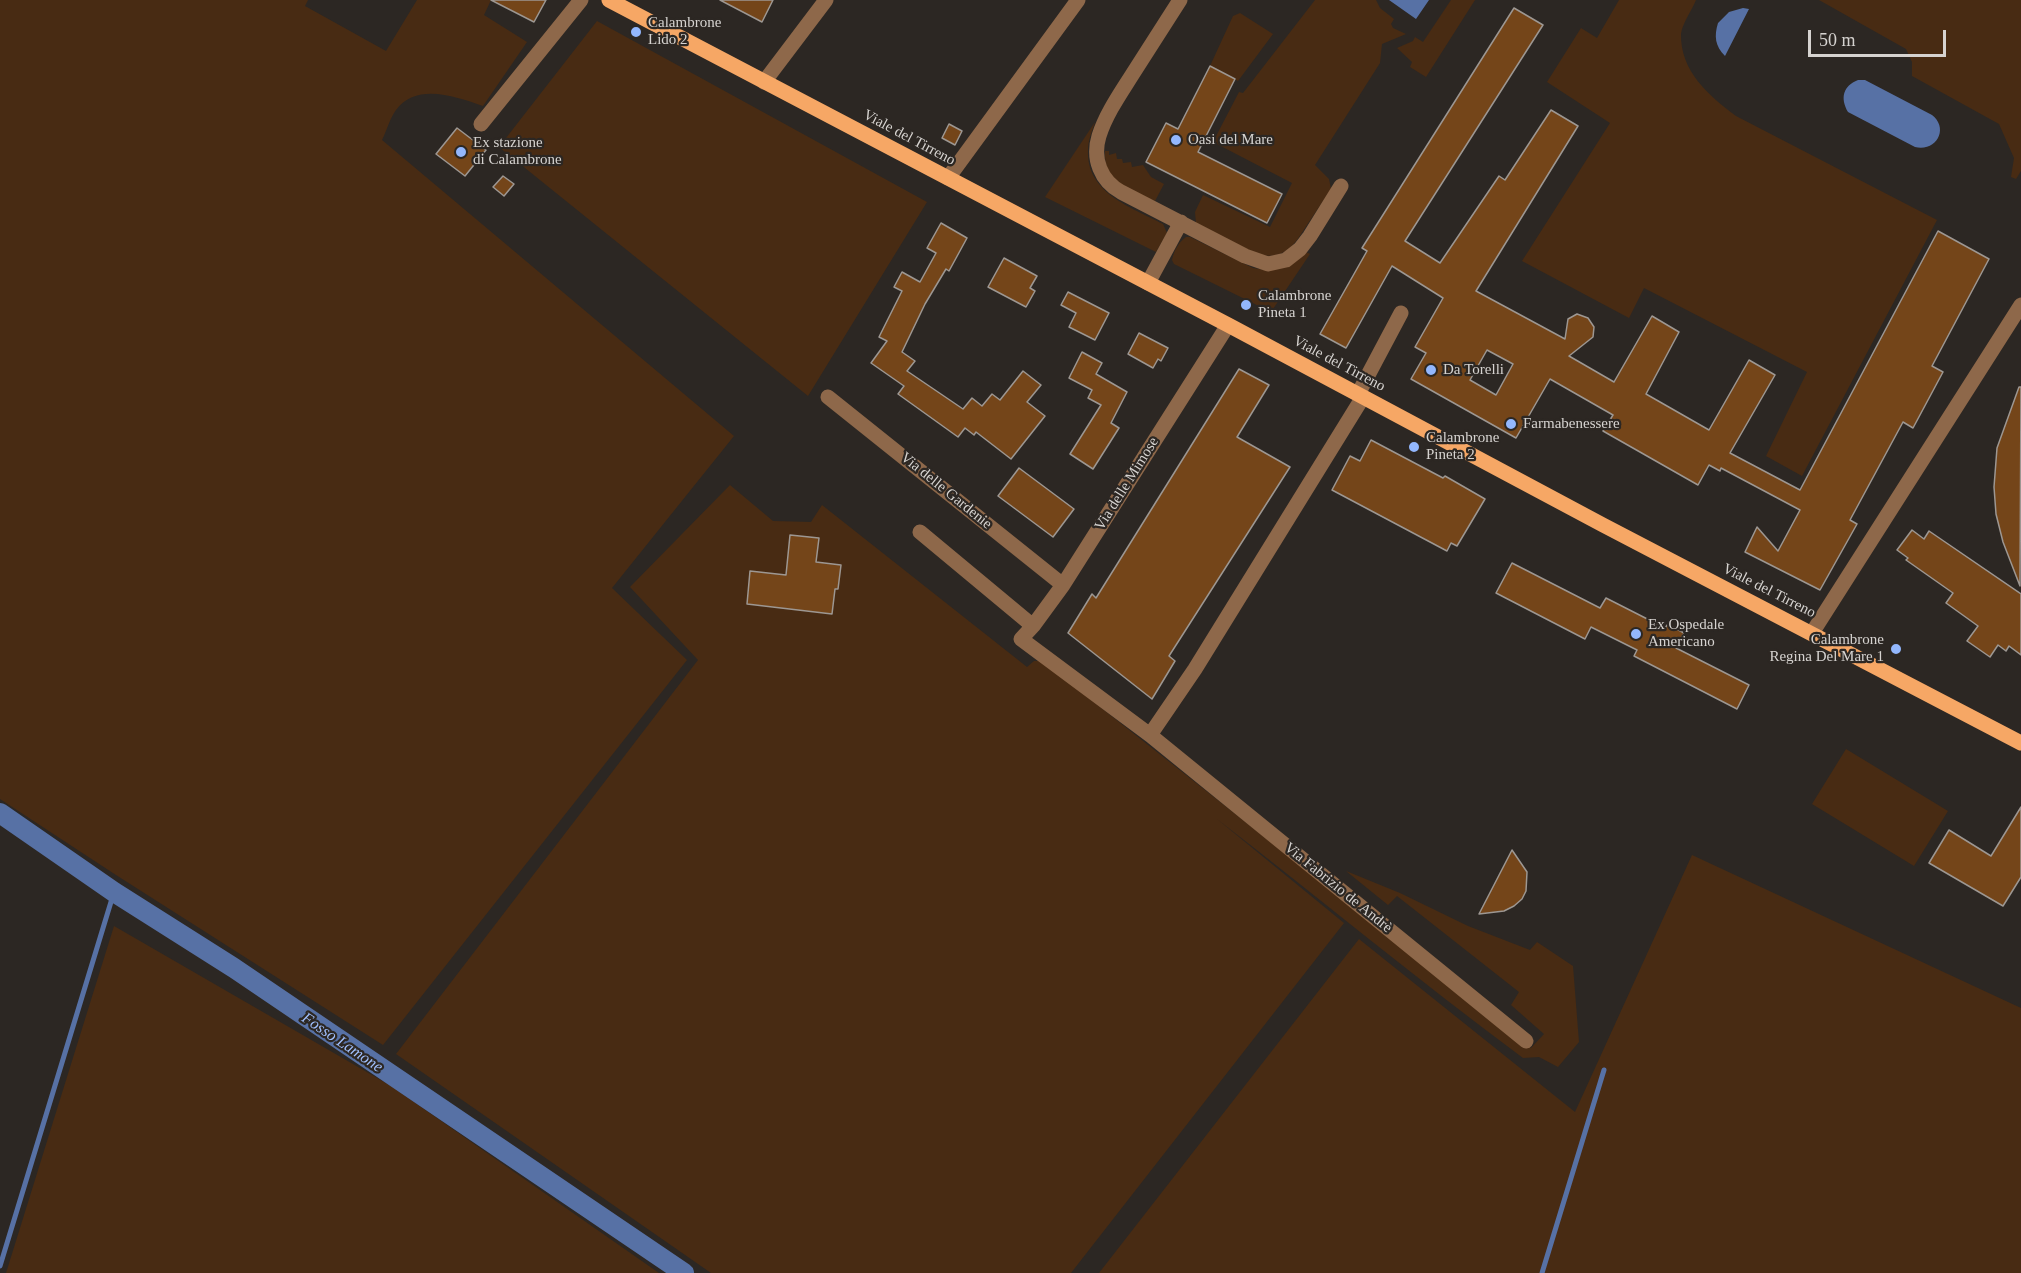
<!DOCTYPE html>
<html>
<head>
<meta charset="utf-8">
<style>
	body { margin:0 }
	#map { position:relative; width:2021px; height:1273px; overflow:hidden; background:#2c2723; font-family:"Times New Roman",serif }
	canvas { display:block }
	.scale { position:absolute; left:1808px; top:30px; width:138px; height:27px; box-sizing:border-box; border:3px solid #d6d3d0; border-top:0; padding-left:8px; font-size:18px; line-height:21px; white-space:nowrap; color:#d6d3d0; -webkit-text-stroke:4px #2c2723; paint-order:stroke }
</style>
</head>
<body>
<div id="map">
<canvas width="2021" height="1273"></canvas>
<div class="scale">50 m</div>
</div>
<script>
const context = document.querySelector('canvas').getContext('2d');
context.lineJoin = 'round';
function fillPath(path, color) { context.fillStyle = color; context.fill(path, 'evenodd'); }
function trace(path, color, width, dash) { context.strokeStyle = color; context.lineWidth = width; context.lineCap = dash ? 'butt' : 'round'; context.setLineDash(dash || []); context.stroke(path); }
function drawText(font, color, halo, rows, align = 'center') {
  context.font = font + ' "Times New Roman",serif'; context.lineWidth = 4.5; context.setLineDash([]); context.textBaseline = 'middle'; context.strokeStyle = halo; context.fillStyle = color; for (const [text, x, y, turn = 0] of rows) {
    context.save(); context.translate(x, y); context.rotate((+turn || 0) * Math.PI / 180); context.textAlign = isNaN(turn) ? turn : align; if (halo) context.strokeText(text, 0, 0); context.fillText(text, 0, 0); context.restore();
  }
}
fillPath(new Path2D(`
	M0,0H308L305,6L386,51L417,0H491L484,15L527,42L483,106C456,97 417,82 396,110C390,118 387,130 382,140L734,436L612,588L687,660L383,1045L116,875L0,799Z
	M1315,0H1376L1380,8L1394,19L1391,24L1393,28L1406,34L1382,44L1380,63L1315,165L1329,179L1331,189C1323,201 1315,213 1307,225C1293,247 1284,261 1255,254L1196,223L1195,212L1203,195L1270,227L1292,183L1213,142L1239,92L1243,93Z
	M1451,0H1475L1426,77L1410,67L1412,62L1397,48L1413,41L1415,37L1423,42Z
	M1619,0H1696C1692,10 1682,24 1681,34C1680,71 1709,96 1736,116L1937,220L1802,476L1766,456L1807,372L1644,288L1629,318L1522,261L1610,123L1547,82L1581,28L1597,38Z
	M1819,0H2021V171L2016,179L2011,177L2014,158L1999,124L1912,76V62L1906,49Z
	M1240,13L1273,34L1238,81L1210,66L1233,16Z
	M597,21L927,202L808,396L499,147Z
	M1095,122C1092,131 1088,141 1088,150C1086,193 1131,207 1163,224L1167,233L1156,252L1045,197Z
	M1105,151H1109V155L1116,153L1117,159H1122L1123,163L1131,162L1132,167L1143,165L1151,177L1164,184L1155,201C1130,190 1103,183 1105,151Z
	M1186,237H1190L1253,268L1266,270L1306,252L1310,254L1271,312L1174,264L1172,260C1174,251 1178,243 1186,237Z
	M730,485L773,521L811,522L822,505L1027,667L1034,661H1042L1531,1048L1544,1034L1511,1005L1519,992L1397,896L1388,905L1346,871L1400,893L1468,926L1530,950L1537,942L1573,966L1579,1042L1558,1067L1539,1057L1523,1058C1419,981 1319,898 1217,819L1344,923L1071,1273H711L396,1054L698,660L630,587Z
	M1846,749L1948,811L1914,866L1812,804Z
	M1692,855L2021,1008V1273H1099L1359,939L1575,1112Z
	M114,926L391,1086L659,1273H6Z`), '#482b13');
fillPath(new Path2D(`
	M1389,0H1429L1416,19Z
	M1743,8L1749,9L1725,56C1715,46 1714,36 1718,23L1729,12Z
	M1858,80H1865L1932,115C1949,128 1937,152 1915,147L1848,112C1840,98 1843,86 1858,80Z`), '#5771a5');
trace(new Path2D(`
	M0,1266L114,892
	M1542,1273L1604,1070`), '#5771a5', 5);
trace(new Path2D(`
	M0,813L114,892L234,968L684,1273`), '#5771a5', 20);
const building = new Path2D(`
	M491,0H546L534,22Z
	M720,0H773L762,22Z
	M1514,8L1543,25L1405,241L1440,263L1499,176L1505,180L1551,110L1578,126L1476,291L1565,339L1568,319L1577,314L1588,318L1594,327L1593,337L1569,356L1614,382L1652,316L1679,332L1646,394L1709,430L1749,360L1775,375L1730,453L1800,490L1938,231L1989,259L1932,366L1943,372L1913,428L1903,422L1850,520L1857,524L1820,590L1745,552L1757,527L1778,551L1800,510L1721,468L1720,471L1709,465L1698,485L1603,431L1613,415L1550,379L1516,438L1411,379L1426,353L1415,347L1443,298L1392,266L1346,348L1320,334L1367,251L1362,248ZM1487,350L1513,364L1496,395L1470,380Z
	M1210,66L1235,79L1198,152L1282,194L1267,223L1146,162L1166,123L1178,129Z
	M949,124L962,131L955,145L942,138Z
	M457,128L486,150L465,176L436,154Z
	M503,176L514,184L504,196L493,187Z
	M941,223L967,238L949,271L946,269L925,304L902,352L915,361L907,371L963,409L972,398L982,406L992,394L1000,400L1023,371L1041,385L1027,402L1045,416L1011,459L976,432L974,435L965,428L958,437L898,394L904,386L871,363L887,341L879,337L902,291L894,287L902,272L920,282L936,253L927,248Z
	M1004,258L1037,276L1030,288L1035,291L1026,307L988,287Z
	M1068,292L1109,313L1095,340L1069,327L1076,313L1061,305Z
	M1139,333L1168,348L1161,361L1158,359L1153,368L1128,354Z
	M1082,352L1102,363L1096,374L1127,392L1111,423L1119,428L1093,469L1070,454L1101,405L1088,398L1092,390L1069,378Z
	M1239,369L1269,385L1237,437L1290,467L1169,656L1175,661L1152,699L1068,633L1092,594L1096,598Z
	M2019,387H2021L2020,586L2003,542L1996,514L1994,487L1997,448Z
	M1371,440L1443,478L1445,476L1485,499L1457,546L1451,543L1447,551L1332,490L1350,456L1360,461Z
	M1019,468L1074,509L1053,537L998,496Z
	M1912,530L1924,539L1929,531L2021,594V655L2009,646L2006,651L1998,645L1990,657L1967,641L1978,626L1946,603L1953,593L1906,560L1908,558L1897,550Z
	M790,535L819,538L816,562L841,565L838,589H835L832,614L747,604L750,571L786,575Z
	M1512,563L1600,608L1606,598L1665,628L1668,624L1684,633L1676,648L1749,685L1737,709L1634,656L1637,650L1591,627L1585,639L1496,593Z
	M2021,807V877L2003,906L1929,863L1949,830L1991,856Z
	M1512,850L1527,872L1526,891L1522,899L1514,906L1504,911L1479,914Z`);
fillPath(building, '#744519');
trace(building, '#9d9792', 1.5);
trace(new Path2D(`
	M1180,0C1164,25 1148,50 1132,75C1120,94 1106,114 1099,136C1092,159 1101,181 1121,192L1245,256L1268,264L1286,260L1300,249L1310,236L1341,186
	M764,82L826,0
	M481,124L581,0
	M948,178L1078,0
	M1148,283L1181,222
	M1228,325L1063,585L1033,626L1021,639L1150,735L1526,1041
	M1358,394L1401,313
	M828,397L1063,585
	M920,532L1033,626
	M1812,633L2021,305
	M1150,735L1195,669L1363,397`), '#8e684a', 15);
trace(new Path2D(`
	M609,0L1232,327L1603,525L2021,743`), '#f6a765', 15);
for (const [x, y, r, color] of [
	[636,32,6,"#93b7fd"],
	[1176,140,6,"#93b7fd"],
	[461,152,6,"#93b7fd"],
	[1246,305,6,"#93b7fd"],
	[1431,370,6,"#93b7fd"],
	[1511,424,6,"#93b7fd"],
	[1414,447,6,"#93b7fd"],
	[1636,634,6,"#93b7fd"],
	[1896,649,6,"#93b7fd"]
]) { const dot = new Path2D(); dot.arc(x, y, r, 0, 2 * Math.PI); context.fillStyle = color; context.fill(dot); trace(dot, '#2c2723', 2); }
drawText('15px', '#d6d3d0', '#2c2723', [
	["Calambrone",648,23],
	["Lido 2",648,40],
	["Oasi del Mare",1188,140],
	["Ex stazione",473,143],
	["di Calambrone",473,160],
	["Calambrone",1258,296],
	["Pineta 1",1258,313],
	["Da Torelli",1443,370],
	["Farmabenessere",1523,424],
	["Calambrone",1426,438],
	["Pineta 2",1426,455],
	["Ex Ospedale",1648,625],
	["Americano",1648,642],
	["Calambrone",1884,640,"right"],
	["Regina Del Mare 1",1884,657,"right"]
], 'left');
drawText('15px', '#d6d3d0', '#2c2723', [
	["Viale del Tirreno",909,138,28],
	["Viale del Tirreno",1339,364,28],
	["Via delle Mimose",1127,484,-58],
	["Via delle Gardenie",946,491,39],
	["Viale del Tirreno",1769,591,27],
	["Via Fabrizio de Andrè",1338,888,39]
]);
drawText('italic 16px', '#a0bffc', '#2c2723', [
	["Fosso Lamone",342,1043,34]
]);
</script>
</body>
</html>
